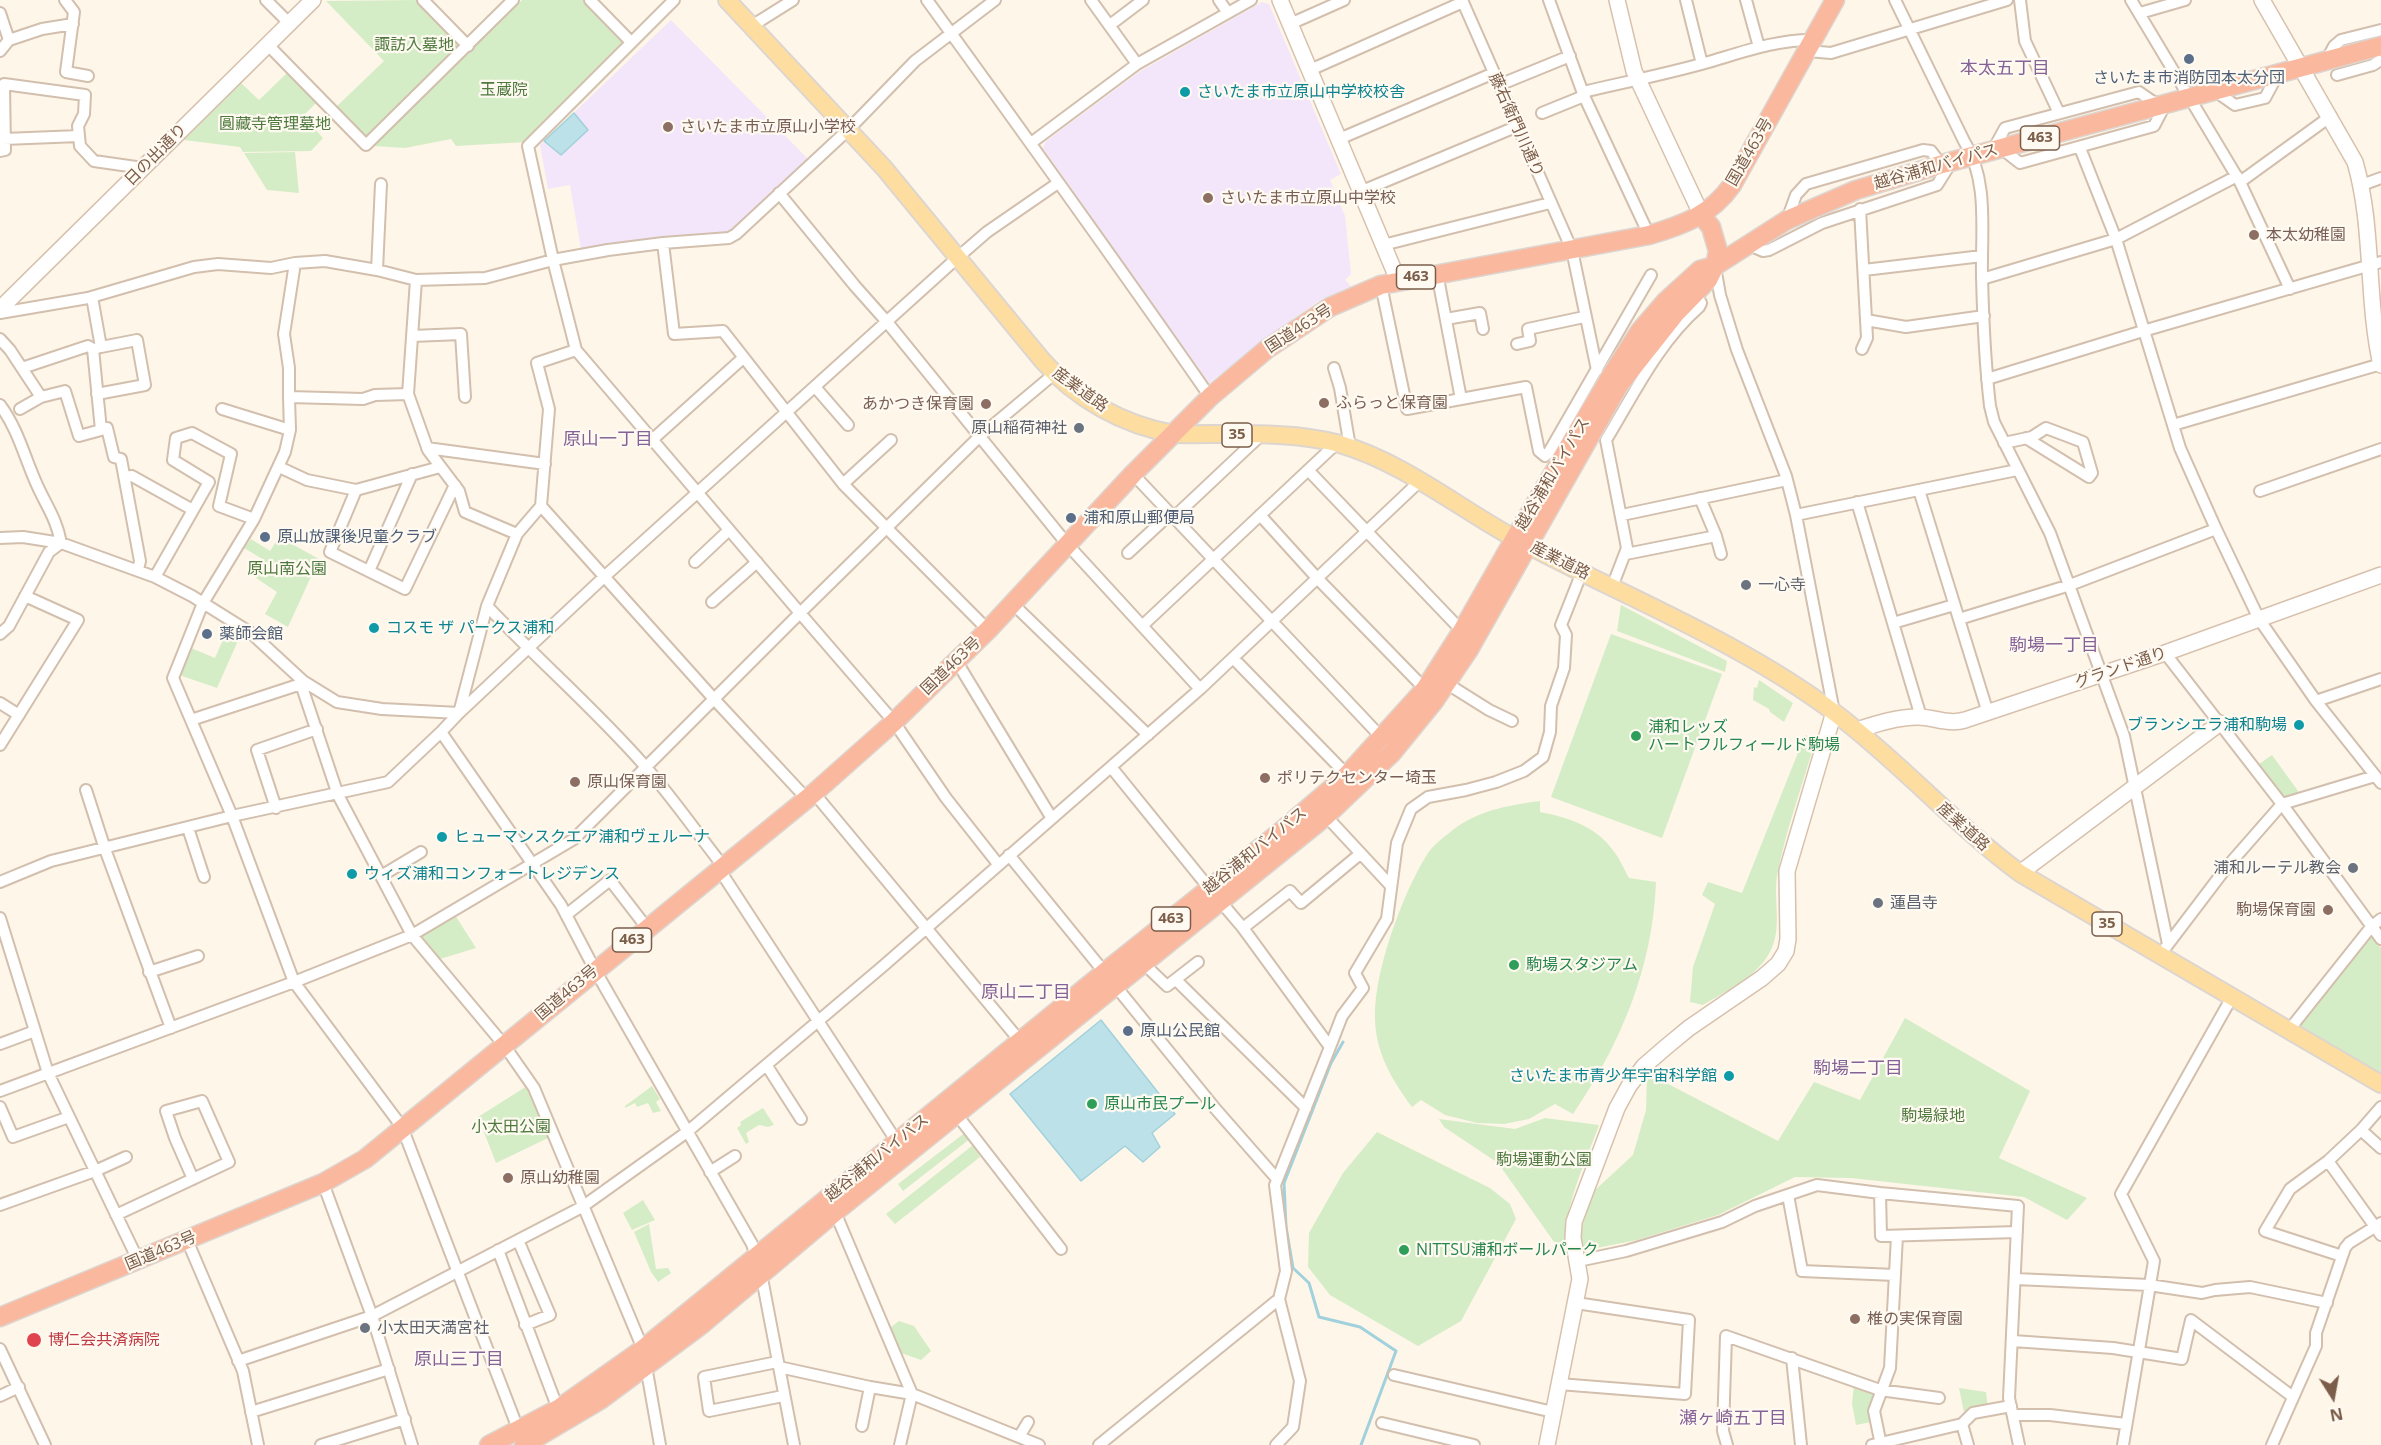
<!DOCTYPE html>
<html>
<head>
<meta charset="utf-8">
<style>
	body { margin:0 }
	#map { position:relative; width:2381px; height:1445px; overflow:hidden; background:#fef6e9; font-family:"Open Sans",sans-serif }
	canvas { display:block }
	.north { position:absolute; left:2303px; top:1367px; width:60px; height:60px; -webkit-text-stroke:4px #fffaf1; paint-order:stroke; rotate:169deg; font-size:16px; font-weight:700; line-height:24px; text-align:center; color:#7b5d4a }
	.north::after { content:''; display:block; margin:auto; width:21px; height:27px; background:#7b5d4a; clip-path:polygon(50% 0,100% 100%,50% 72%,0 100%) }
</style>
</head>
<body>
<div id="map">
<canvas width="2381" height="1445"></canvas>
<div class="north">N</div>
</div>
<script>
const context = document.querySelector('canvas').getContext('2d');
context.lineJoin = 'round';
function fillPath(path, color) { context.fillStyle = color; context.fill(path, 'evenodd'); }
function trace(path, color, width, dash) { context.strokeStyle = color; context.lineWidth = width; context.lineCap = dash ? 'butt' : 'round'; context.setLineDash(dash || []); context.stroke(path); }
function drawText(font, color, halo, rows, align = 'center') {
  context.font = font + ' "Open Sans","Noto Sans JP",sans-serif'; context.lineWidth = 4.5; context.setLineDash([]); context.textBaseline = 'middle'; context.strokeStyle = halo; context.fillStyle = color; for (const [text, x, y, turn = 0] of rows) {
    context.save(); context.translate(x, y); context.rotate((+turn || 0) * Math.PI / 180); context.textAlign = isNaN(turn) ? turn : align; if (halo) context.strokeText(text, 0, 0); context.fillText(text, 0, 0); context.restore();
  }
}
fillPath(new Path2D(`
	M1262,2L1269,4L1341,174L1330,180L1345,216L1351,274L1345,280L1351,286L1319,301L1294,318L1209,383L1043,148L1046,141L1139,72Z
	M671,20L811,162L718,241L582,255L570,185L548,189L540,145Z`), '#f3e6fa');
fillPath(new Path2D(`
	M418,0L463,47L365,138L335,108L384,61L326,1Z
	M522,0H584L626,41L526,142L456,146L451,139L405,148L374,146Z
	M287,73L317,102L303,116L323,138L311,151L243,152L240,147L184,140L241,83L259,100Z
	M295,152L299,193L267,190L244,153Z
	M279,537L319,559L288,627L265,614L277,592L256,578L264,560L244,548L251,539L270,551Z
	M1621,605L1727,661L1725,672L1617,631Z
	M229,626L241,634L217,688L179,675L191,648L215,658Z
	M1611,634L1722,674L1662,838L1551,797Z
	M1759,680L1793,703L1784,722L1770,712L1769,709L1753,700L1754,687L1757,688Z
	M1805,735L1816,738C1803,784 1786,829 1777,876C1773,902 1783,927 1770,952C1756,978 1726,991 1703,1005L1690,1002L1693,967L1715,904L1702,895L1708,882L1742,893Z
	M2272,755L2301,795L2285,800L2256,766Z
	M1540,801V812C1567,817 1595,826 1612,849C1619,857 1624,869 1629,878L1656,882C1653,968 1620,1045 1573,1114L1555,1104L1529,1119L1504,1124L1477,1123L1445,1115L1421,1100L1412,1107C1392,1080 1375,1052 1375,1017C1374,971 1403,892 1428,853C1434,844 1449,833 1458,826C1484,809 1511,805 1540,801Z
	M455,915L476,948L440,959L422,936Z
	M2372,937L2381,948V1075L2302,1028L2301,1024L2369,939Z
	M1905,1018L2030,1091L1999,1158L2087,1198L2067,1220L2024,1197L1851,1178L1795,1177L1718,1215L1637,1240L1582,1251L1580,1234L1593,1192L1633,1155L1646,1110L1647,1073L1778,1141L1814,1082L1860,1100Z
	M527,1086L548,1138L496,1163L478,1117Z
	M652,1086L660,1099L656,1102L661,1111L653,1113L648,1103L637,1107L635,1103L625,1108V1106Z
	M763,1108L774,1125L768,1127L759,1125L746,1133L749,1142L746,1144L737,1128L741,1125L740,1122Z
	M1545,1118L1599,1125C1586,1162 1559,1214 1568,1253L1564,1256L1498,1163L1444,1127L1439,1119L1515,1129Z
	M966,1132L971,1138L903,1191L898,1184Z
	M1377,1132L1490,1188L1510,1204L1516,1219L1461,1321L1418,1346L1330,1295L1308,1267L1309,1233L1343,1173Z
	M973,1145L980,1157L895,1224L886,1214Z
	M643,1200L655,1220L632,1230L623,1213Z
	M649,1224L656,1269L668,1268L671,1273L658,1282L651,1272L634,1232Z
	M899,1321L914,1326L931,1351L921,1360L898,1352L891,1327Z
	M1854,1384L1874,1391L1868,1409L1871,1422L1856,1425L1852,1404Z
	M1959,1388L1986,1392L1988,1408L1965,1417Z`), '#d5edc6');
const water = new Path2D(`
	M574,113L588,130L561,155L544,141Z
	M1101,1020L1175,1114L1152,1133L1160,1147L1143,1162L1125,1146L1081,1181L1010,1094Z`);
fillPath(water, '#bce1e9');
trace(water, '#a1d1dc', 1.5);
trace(new Path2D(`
	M1343,1042L1331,1063L1284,1183L1286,1227L1293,1268L1309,1283L1319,1317L1360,1327L1396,1351L1361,1445`), '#a1d1dc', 3);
const street = new Path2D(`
	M65,0L74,12L66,72L88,76
	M266,0L289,23
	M423,0L468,46
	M590,0L631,42
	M674,0L528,146L553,260L576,350L800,613L980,436L1054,374
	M927,0C1022,131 1117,263 1210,397
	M1091,0L1137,64
	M1219,0L1228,13
	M1462,0L1572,250L1597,370
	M1549,0L1584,96L1649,235
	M1686,0L1702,64
	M1746,0L1759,47
	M1895,0L1964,141C1989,180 1981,231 1982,276C1983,319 1985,363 1990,406L1994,422L2050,533L2124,736L2168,944
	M2020,0L2025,41L2059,113
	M2131,0L2240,182L2290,289
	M0,13L9,40L0,51
	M2140,13L2185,0
	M1290,24L1344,0
	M1110,25L1143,0
	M750,27L793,0
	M9,40L42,29L73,24
	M268,45L366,145L513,0
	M1808,51L1831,53L2007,0
	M2326,61L2334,46L2341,40L2381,30
	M1310,70L1463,2
	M2337,75L2373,65L2379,61
	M1499,85L1570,56
	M2215,91L2235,105L2265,98L2278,74
	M1542,113L1584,96L1587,91C1626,82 1666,74 1705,63C1740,53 1777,39 1814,40
	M4,139L79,136
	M1339,139L1494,73
	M1031,143L1137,64L1251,0
	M2080,148L2116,239L2180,448L2216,529L2259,619L2316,701L2381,783
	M1993,150L2005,128L2139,92L2152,101L2165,105L2154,126L2020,163L2002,149
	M0,151L5,150L4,84L85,95L84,114L78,126L80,146L94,161L143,168
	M2240,182L2331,116
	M2362,185L2381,178
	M1362,191L1518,126
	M779,193L855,286L887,322L1067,544L1200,689
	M1860,209L1867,338L1862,349
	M1787,220L1796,195L1806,184L1923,150L1931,151L1937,159L1946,163
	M663,243L674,334L723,331L843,484L988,630
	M1747,244L1763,251L1769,250L1822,223L1937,185L1952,161
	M1383,245L1550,203
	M295,263L284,334L289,368V397L290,430L285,452L254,519L203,603L173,678L232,816L294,982L402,1127L520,1434
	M1715,267L1720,295L1737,350L1786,476L1796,515L1834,712
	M377,270L381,184
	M1864,270L1982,256
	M1437,273L1461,399
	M1982,279L2116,239L2237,176
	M416,280L408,394L428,450L459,491L465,512L517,534
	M1381,285L1407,409L1526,387L1539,451L1545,456L1549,452L1651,275
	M0,313L88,298L194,267L218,264L271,268L295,263L325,261L377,270L416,280L485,278L553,260L608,250L663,243L729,238L736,234L849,129L915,61L995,0
	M1446,319L1480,313L1483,329
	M1866,320L1906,327L1984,316
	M412,336L461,334L465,397
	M0,339L10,350L41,397
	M1517,344L1530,341L1528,329L1584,317
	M576,350L537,363L549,409L541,506L714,699L806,798
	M22,368L88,346L93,349
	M1334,368L1340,388L1350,447
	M1987,379L2143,331L2381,262
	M815,387L848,425
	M97,394L145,385L137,340L101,347
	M289,397L363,399L375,395L408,394
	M0,405C17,428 23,452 34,478C44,503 56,516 61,543L49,552L9,626L0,634
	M20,409L41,397L65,391L79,436L101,430L93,349L101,347L92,297
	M222,409L290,430
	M2173,425L2381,364
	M101,428H107L114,457L121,459L140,561L138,570
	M653,439L743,358
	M2004,443L2032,437L2046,428L2083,442L2092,473L2089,477L2026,438
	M427,448L545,464
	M279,467L307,480L356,490L440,467
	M1308,470L1462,631
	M1133,474L1382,738
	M125,477L132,476L193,510
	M843,484L891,440
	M356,490L330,552L405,589L455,485
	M1919,490L1988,713
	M2260,491L2381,449
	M1700,498L1716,536L1721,554
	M1857,502L1921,717
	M1260,515L1317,578L1425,689
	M1622,515L1787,480
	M1796,515L2017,470
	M1173,518L1260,436
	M0,538L23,537L61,543L155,577L192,596L251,633L303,681L337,702L382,709L459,713L441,732L561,905L595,970L752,1244L761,1273L794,1445
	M1128,553L1170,514
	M1626,554L1716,536
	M695,562L729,530
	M369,571L412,474
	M155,577L209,482L173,460L176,438L192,433L231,454L219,506L254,519
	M1612,587L1627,548L1606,440C1634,394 1658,343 1699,307L1701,303L1695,292
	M712,602L757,562
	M1013,604L1148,735
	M487,606C538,660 595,709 644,765C672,797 697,833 723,866
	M1959,619L2070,585L2216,529
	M1893,623L1954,605
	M1142,626L1337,443
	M2165,653L2282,804L2381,939
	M1233,658L1347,775
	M957,662L1051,817
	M303,681L301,684L338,795L412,935L504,1045L534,1088L643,1349
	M1446,683L1489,710L1512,721
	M2316,701L2381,679
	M0,703L19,715
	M459,713L604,577L957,258L987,232L1058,183
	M459,713L487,606L517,534L541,506
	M191,720L301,684
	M0,745L78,620L25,596
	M1111,767L1209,888
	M86,790L105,849L171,1028
	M814,793L1020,1041
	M276,808L257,750L317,729
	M1326,816L1391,886
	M188,828L204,877
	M1009,855L1213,1106L1277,1179
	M719,869L897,1142
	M381,876L421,852
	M0,882L51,861L232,816L388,782L441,732
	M1220,901L1243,928L1330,1047L1275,1185L1286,1271L1279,1299L1300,1381L1293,1427L1276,1445
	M566,915L610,880L647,928
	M0,918L48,1073L138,1260
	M1243,928L1290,891L1301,903L1360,854
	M2166,947L2226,868L2282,804L2375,776
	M1143,963L1167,986L1198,962
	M149,972L198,956
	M1176,980L1306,1108
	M2289,1030L2371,927L2381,919
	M0,1044L35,1031
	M1330,1047L1342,1016L1363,988L1355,973L1387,919L1397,843L1411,809L1428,797L1466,790L1496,782L1524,771L1543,757L1550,732L1551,706L1564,668L1566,635L1561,625L1582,572
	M767,1066L801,1119
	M0,1091L294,982L412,935L574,839L800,613L894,722L946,798L998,864
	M0,1107L13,1137L69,1117
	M954,1111L1061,1249
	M2361,1130L2381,1148
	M2328,1161L2381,1235
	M710,1172L735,1156
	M323,1183L372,1316L412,1445
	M1880,1193L1881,1236L2017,1232
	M1788,1195L1802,1271L1895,1275
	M0,1205L95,1171L126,1157
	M835,1212L912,1394L900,1445
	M116,1215L229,1162L202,1101L166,1111L175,1138L193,1179
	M187,1240L243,1371L258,1445
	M518,1240L550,1315L525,1325
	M498,1250L558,1409
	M2342,1256L2265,1231L2290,1189L2328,1161L2361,1130L2381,1107
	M1578,1261L1626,1251L1722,1222L1755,1206L1817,1185L1880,1193L2018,1206L2009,1398L2019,1445
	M2016,1279L2149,1285L2202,1293L2215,1290L2250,1287L2327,1303
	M2013,1341L2113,1348L2182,1359L2191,1320L2293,1397
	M0,1349L45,1445
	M1792,1358L1801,1445
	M238,1361L372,1316L582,1207L687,1132L882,967L1200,689L1420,481
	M777,1362L704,1377L709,1411L783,1396
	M646,1366L660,1445
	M779,1367L870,1387L912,1394L1039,1445
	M1394,1375L1553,1412
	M1559,1384L1685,1394L1689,1320L1576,1303
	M0,1396L19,1387
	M251,1412L389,1369
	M2013,1415H2050L2126,1424
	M1382,1423L1474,1445
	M1962,1424L1968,1445
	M862,1426L870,1387
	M1019,1437L1028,1422
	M321,1445L405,1419
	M1099,1445L1279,1299
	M1727,1445L1723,1431L1726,1336L1880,1390L1939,1398
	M1872,1445L1962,1424L1973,1413L2011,1406
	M1881,1445L1874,1411L1890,1368L1897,1236
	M2123,1445L2154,1261L2121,1194L2232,997
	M2272,1445L2316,1346V1333L2345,1248L2349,1243L2381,1223`);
const secondary = new Path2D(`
	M1280,0L1398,280
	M1617,0L1634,71L1702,216
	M2262,0L2355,162C2374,227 2366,298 2381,365
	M0,309L313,0
	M1857,730C1876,724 1897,717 1918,717C1934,717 1948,725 1965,720L2165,653L2381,575
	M2020,873L2220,723
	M1547,1445L1580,1279L1573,1238L1574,1222L1617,1108L1629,1086L1644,1066L1666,1047L1689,1028L1762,978L1778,964L1786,951L1788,939L1787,871L1834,712`);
const primary = new Path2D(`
	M727,0L884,168L1042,360C1076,399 1123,425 1174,434C1226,435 1290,430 1340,444C1402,462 1456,506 1512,537C1620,595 1736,639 1835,713C1900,762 1954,824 2020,873L2381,1084`);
const highway = new Path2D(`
	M0,1317L323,1183L365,1159L814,793L894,722L988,630L1133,474L1210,397L1267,349L1330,307L1381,285L1649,235C1683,225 1711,215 1732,185L1835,0
	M489,1445L558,1409L643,1349L1105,972L1279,833L1347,775L1425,689L1462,631L1515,538L1609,379L1640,331L1666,301L1700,270L1715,266L1787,220L1856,190L1946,163L2381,46
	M524,1445L600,1400L701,1325L835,1212L1326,816L1391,754L1435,700L1468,651L1619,385L1676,313L1708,280L1715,266L1718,251L1711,227L1702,216`);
trace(street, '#d2bfad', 14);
trace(secondary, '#d7c1ad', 18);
trace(primary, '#ddd5d0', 20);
trace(highway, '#ddd5d0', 21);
trace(street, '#fff', 10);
trace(secondary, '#fff', 15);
trace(primary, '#fedea0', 16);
trace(highway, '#fab99e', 18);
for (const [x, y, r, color] of [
	[2189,59,6,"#5c6f8a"],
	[1185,92,6,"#0f9aa8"],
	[668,127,6,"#8d6e63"],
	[1208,198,6,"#8d6e63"],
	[2254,235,6,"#8d6e63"],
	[1324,403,6,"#8d6e63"],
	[986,404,6,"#8d6e63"],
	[1079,428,6,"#6b7280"],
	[1071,518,6,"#5c6f8a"],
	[265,537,6,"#5c6f8a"],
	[1746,585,6,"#6b7280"],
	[374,628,6,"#0f9aa8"],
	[207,634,6,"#5c6f8a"],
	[2299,725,6,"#0f9aa8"],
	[1636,736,6,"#2e9e5b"],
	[1265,778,6,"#8d6e63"],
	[575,782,6,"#8d6e63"],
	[442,837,6,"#0f9aa8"],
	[2353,868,6,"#6b7280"],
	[352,874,6,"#0f9aa8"],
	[1878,903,6,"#6b7280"],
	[2328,910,6,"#8d6e63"],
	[1514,965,6,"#2e9e5b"],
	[1128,1031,6,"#5c6f8a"],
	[1729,1076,6,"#0f9aa8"],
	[1092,1104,6,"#2e9e5b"],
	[508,1178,6,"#8d6e63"],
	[1404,1250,6,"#2e9e5b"],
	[1855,1319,6,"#8d6e63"],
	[365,1328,6,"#6b7280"],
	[34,1340,8,"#e0444e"]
]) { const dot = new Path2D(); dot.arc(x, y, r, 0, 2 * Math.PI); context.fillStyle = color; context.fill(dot); trace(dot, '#fffaf1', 2); }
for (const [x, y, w] of [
	[2040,138,39],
	[1416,277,39],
	[1237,435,30],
	[1171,919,39],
	[2107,924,30],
	[632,940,39]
]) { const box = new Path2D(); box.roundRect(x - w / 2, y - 12, w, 24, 4.5); context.fillStyle = '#fffaf1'; context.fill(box); trace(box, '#7b5d4a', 1.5); }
drawText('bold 15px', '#7b5d4a', null, [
	["463",2040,138],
	["463",1416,277],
	["35",1237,435],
	["463",1171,919],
	["35",2107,924],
	["463",632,940]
]);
drawText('16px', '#4f7a3f', '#fffaf1', [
	["諏訪入墓地",414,45],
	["玉蔵院",504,90],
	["圓藏寺管理墓地",275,124],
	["原山南公園",287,569],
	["駒場緑地",1933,1116],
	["小太田公園",511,1127],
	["駒場運動公園",1544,1160]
]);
drawText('16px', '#4e5e75', '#fffaf1', [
	["さいたま市消防団本太分団",2189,78,"center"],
	["浦和原山郵便局",1083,518],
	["原山放課後児童クラブ",277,537],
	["薬師会館",219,634],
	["原山公民館",1140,1031]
], 'left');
drawText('16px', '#0d838f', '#fffaf1', [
	["さいたま市立原山中学校校舎",1197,92],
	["コスモ ザ パークス浦和",386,628],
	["ブランシエラ浦和駒場",2287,725,"right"],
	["ヒューマンスクエア浦和ヴェルーナ",454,837],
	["ウィズ浦和コンフォートレジデンス",364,874],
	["さいたま市青少年宇宙科学館",1717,1076,"right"]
], 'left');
drawText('16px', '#7b5d4a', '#fffaf1', [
	["藤右衛門川通り",1516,125,66],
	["国道463号",1750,152,-60],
	["日の出通り",156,155,-45],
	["越谷浦和バイパス",1936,167,-16],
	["国道463号",1299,329,-33],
	["産業道路",1080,390,36],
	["越谷浦和バイパス",1553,474,-59],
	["産業道路",1560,561,27],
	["国道463号",951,666,-44],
	["グランド通り",2121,668,-19],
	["産業道路",1963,827,42],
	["越谷浦和バイパス",1255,851,-39],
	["国道463号",567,993,-40],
	["越谷浦和バイパス",877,1158,-39],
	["国道463号",161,1251,-23]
]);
drawText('16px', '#785e54', '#fffaf1', [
	["さいたま市立原山小学校",680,127],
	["さいたま市立原山中学校",1220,198],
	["本太幼稚園",2266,235],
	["ふらっと保育園",1336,403],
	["あかつき保育園",974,404,"right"],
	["ポリテクセンター埼玉",1277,778],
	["原山保育園",587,782],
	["駒場保育園",2316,910,"right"],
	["原山幼稚園",520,1178],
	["椎の実保育園",1867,1319]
], 'left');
drawText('16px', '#5b616d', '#fffaf1', [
	["原山稲荷神社",1067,428,"right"],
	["一心寺",1758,585],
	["浦和ルーテル教会",2341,868,"right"],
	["蓮昌寺",1890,903],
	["小太田天満宮社",377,1328]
], 'left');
drawText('16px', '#27864d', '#fffaf1', [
	["浦和レッズ",1648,727],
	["ハートフルフィールド駒場",1648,745],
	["駒場スタジアム",1526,965],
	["原山市民プール",1104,1104],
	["NITTSU浦和ボールパーク",1416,1250]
], 'left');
drawText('16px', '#be3a42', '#fffaf1', [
	["博仁会共済病院",48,1340]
], 'left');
drawText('18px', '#866396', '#fffaf1', [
	["本太五丁目",2005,69],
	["原山一丁目",608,440],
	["駒場一丁目",2054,646],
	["原山二丁目",1026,993],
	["駒場二丁目",1858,1069],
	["原山三丁目",459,1360],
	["瀬ヶ崎五丁目",1733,1419]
]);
</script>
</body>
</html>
